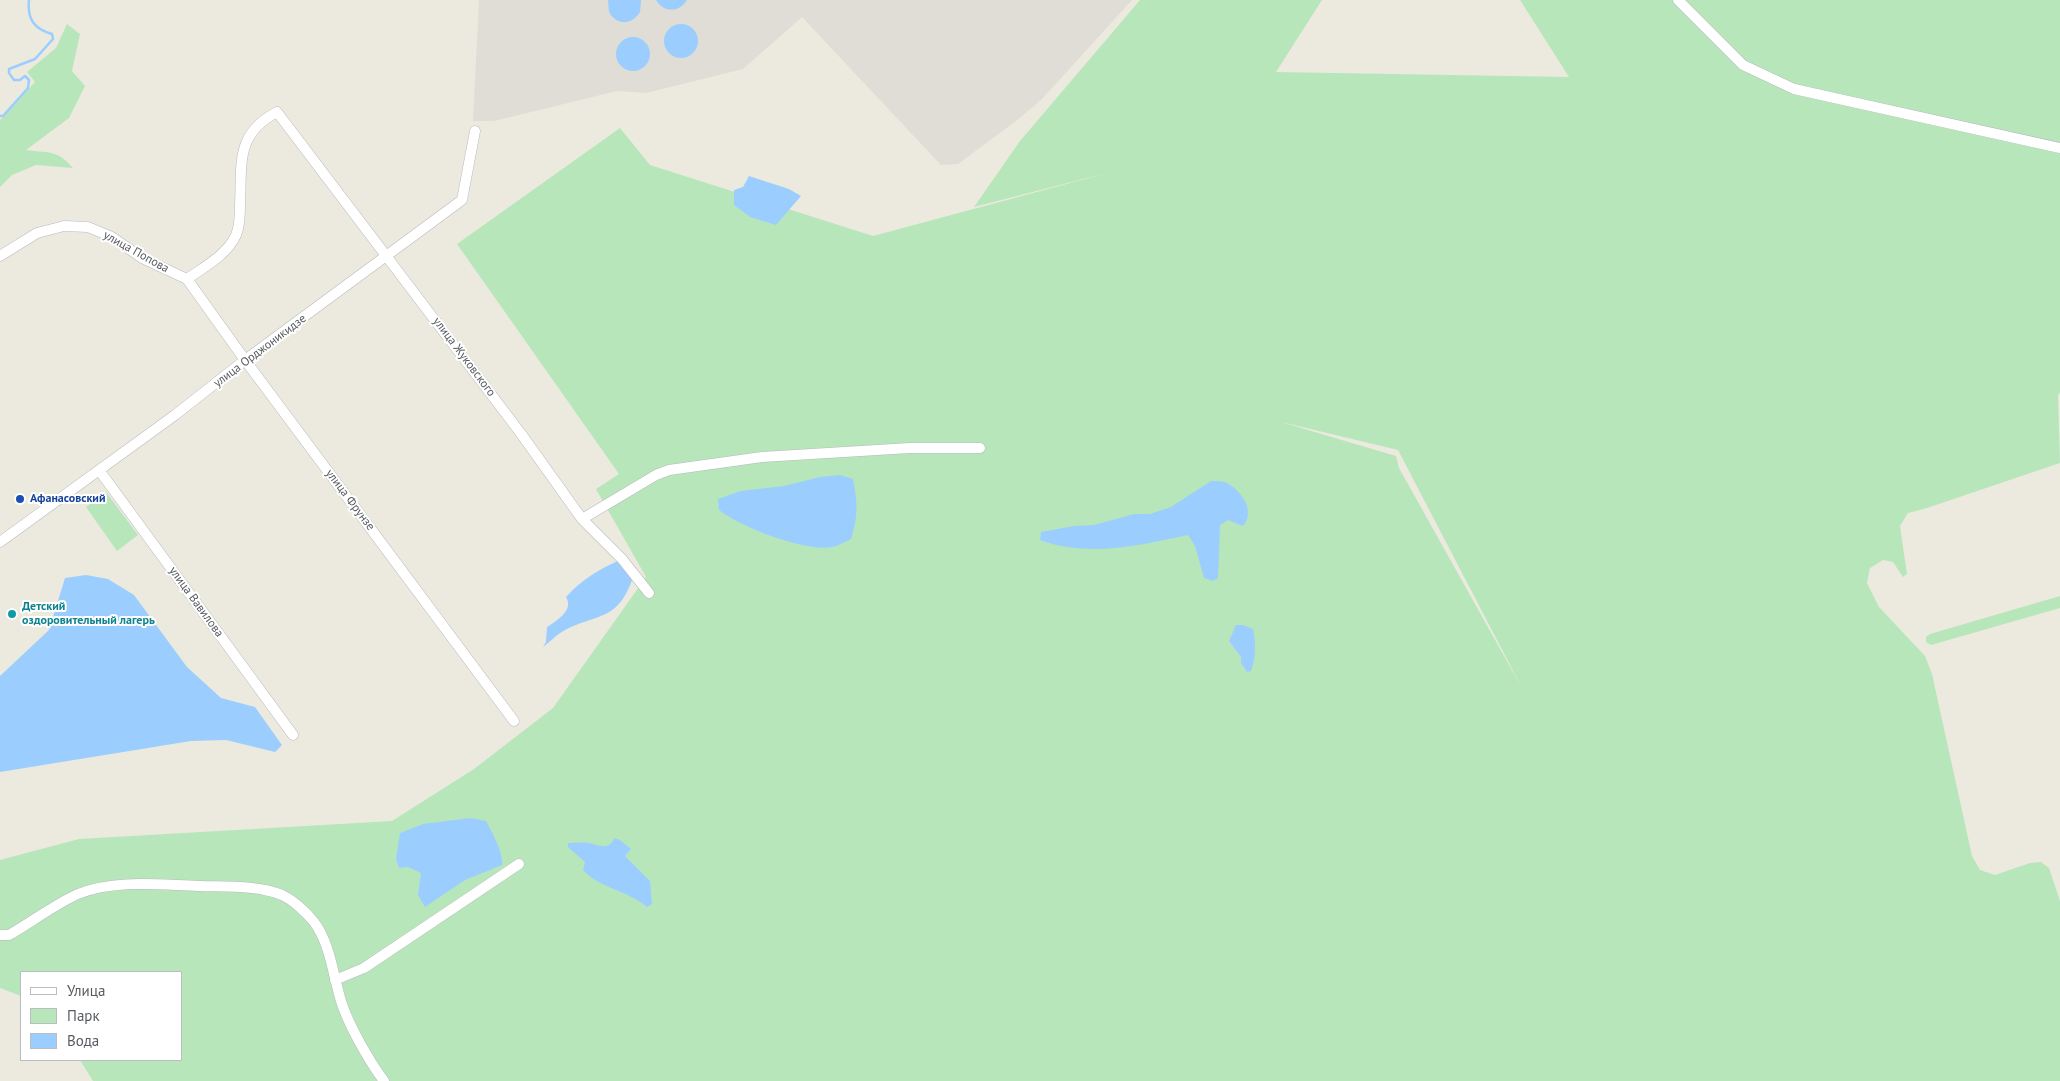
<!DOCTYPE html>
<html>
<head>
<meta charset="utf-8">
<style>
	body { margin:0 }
	#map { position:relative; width:2060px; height:1081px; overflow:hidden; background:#eceade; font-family:"PT Sans",sans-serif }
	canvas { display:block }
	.legend { position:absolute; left:20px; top:971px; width:162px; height:90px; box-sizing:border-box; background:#fff; border:1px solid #bcbdc0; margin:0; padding:6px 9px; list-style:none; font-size:15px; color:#575b61 }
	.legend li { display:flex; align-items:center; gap:10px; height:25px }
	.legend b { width:25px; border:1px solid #bcbdc0 }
</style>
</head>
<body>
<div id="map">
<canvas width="2060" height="1081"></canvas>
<ul class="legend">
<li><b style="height:6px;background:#fff"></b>Улица</li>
<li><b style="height:14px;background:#b8e6bb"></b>Парк</li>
<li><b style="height:14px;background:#9bceff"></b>Вода</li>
</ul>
</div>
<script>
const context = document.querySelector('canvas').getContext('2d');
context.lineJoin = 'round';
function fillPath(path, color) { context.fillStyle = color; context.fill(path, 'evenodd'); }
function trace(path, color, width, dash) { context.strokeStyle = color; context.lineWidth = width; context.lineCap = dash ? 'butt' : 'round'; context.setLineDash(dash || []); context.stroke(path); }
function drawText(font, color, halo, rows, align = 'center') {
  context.font = font + ' "PT Sans",sans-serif'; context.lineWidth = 4; context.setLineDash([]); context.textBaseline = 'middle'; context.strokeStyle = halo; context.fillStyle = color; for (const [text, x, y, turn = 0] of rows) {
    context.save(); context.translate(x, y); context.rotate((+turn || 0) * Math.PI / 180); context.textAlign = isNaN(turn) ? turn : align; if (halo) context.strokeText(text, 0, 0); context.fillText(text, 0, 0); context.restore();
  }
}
fillPath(new Path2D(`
	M479,0H1132L1042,99L1020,118L958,164L941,165L802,17L743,69L646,93L617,91L494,121H473Z`), '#dfddd6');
fillPath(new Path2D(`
	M1140,0H1322L1276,72L1569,77L1520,0H2060V393L2058,395L2060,463L1927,508L1908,513L1900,526L1907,574L1903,577L1893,562L1883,560L1870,568L1867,583L1879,607L1925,656L1932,674L1972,856L1980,870L1995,875L2030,863L2041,862L2049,868L2060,901V1081H93L80,1060H181V972H21V996L0,988V860L79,839L392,821L474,769L553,708L646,577L596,489L619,474L457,244L620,128L650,165L873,236L1111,172L974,207L1020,141ZM1281,422L1398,450L1522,688L1399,468L1396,456Z
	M67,24L80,34L72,71L85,86L69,118L26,150C47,153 57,149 73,168L36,165L12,175L0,187V120L35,82L27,72L56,48Z
	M106,492L138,535L117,551L86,507Z
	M2060,596V608L1931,645L1926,642V637L1930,634Z`), '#b8e6bb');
fillPath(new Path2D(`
	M608,0H641L640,12C632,25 617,26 609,12Z
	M656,0H687C679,13 664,13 656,0Z
	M664 41a17 17 0 1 1 34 0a17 17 0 1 1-34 0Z
	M616 54a17 17 0 1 1 34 0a17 17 0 1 1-34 0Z
	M749,176L789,189L801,196L776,225L750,217L734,205V190L743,187Z
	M840,475L853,479C858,503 858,517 851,539C845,542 838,546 832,547C805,552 740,527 719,510L718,499L741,491L784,486L820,477Z
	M1211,481C1216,481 1223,481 1227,483C1242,491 1256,512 1243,526L1228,520L1220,525L1218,578L1213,581L1204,578L1195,546L1188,535C1140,545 1089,558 1040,540L1041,532L1074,526L1094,525L1134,514H1150L1171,507Z
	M618,561L623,565L632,580C617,621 599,613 565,630C557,634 550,642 543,647L546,642L547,627C558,620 574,610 566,597C580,581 599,569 618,561Z
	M86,575L108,579L134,595L187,667L221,698L255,707L282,745L275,752L226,740L191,741L0,772V676L49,630L65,578Z
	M1236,625H1243L1253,629C1256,644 1256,657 1251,671L1247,672L1241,663V657L1229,641Z
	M470,818L486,821C492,832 504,854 502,865L465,880L425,907L418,895L421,873L408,867L399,868L396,859L400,833L423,824Z
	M614,838L620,840L631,849L625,856L650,881L652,904L647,907C627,890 599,888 583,870L585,862L568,847V843C575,843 583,842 589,843C599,845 609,851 614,838Z`), '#9bceff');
trace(new Path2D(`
	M0,116H3L28,88L29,80L25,76L20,80H14L9,73V69L35,59L53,39L52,34C34,29 27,19 29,0`), '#9bceff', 2.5);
const street = new Path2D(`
	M1678,0L1743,65L1794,89L2060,148
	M0,256L37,233L64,226L88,227L112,237L142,258L187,279C204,267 227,255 236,235C240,226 240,215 240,205C242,164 235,134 277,112L522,435L582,519L622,559L649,593
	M187,279L245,360L514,721
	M99,470L293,735
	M582,519L656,475L669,470L762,457L910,448H980
	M0,542L175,415L245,360L462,200L475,131
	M0,935H9C30,923 57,903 78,894C115,879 160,885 199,886C225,887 257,885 282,895C293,900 306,912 314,922C330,943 333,975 341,1001C348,1024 369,1061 384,1081
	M335,980L364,968L519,864`);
trace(street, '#b7b9bf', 11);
trace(street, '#fff', 10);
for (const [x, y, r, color] of [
	[20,499,5,"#1a4fb4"],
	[12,614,5,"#0f9aa8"]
]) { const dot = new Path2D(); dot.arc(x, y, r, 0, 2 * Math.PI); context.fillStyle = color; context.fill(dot); trace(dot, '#fff', 2); }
drawText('12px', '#575b61', '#fff', [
	["улица Попова",136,252,29],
	["улица Орджоникидзе",260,351,-37],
	["улица Жуковского",464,357,53],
	["улица Фрунзе",350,500,53],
	["улица Вавилова",196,602,54]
]);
drawText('bold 12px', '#164399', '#fff', [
	["Афанасовский",30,499]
], 'left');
drawText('bold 12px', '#0d838f', '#fff', [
	["Детский",22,607],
	["оздоровительный лагерь",22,621]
], 'left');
</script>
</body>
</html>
